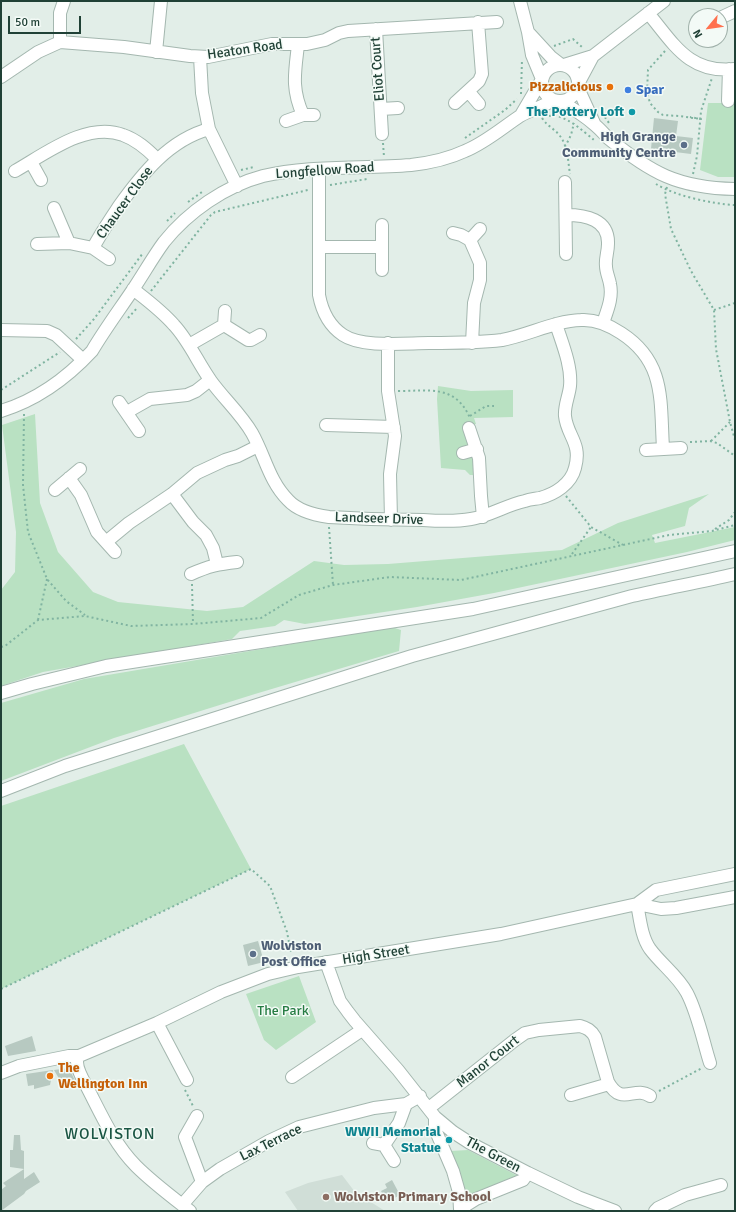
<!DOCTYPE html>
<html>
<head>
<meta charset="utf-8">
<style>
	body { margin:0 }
	#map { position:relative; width:736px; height:1212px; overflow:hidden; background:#e2eee8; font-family:Signika,sans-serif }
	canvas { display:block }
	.frame { position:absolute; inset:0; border:2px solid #204136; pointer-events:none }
	.north { position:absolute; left:688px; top:8px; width:40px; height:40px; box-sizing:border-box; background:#f3faf6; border:1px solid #9fb0a9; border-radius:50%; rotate:241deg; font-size:11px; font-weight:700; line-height:16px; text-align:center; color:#204136 }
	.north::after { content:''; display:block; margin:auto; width:14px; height:18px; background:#ff714f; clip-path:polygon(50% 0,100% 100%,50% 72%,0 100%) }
	.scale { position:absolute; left:8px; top:16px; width:73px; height:18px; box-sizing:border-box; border:2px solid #204136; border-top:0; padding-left:5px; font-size:12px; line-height:14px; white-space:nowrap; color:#204136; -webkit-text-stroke:3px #f3faf6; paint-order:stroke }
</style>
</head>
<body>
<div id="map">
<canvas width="736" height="1212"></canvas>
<div class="frame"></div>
<div class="north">N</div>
<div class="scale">50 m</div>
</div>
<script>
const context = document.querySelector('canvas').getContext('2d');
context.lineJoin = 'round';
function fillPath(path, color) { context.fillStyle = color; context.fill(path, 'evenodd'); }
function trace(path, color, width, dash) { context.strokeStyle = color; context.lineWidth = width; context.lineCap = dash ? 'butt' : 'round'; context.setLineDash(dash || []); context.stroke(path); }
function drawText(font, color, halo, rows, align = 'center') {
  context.font = font + ' Signika,sans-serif'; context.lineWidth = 3; context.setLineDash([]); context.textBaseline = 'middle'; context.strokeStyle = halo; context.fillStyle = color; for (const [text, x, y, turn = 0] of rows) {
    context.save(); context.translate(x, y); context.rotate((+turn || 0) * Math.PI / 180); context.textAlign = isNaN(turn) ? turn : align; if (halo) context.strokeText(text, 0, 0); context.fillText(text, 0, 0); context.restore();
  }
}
fillPath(new Path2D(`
	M342,1175L355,1192L385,1211H298L285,1192L308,1183Z`), '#d0ded7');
fillPath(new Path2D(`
	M708,103H735V177H718L700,170Z
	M438,386L471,391L513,390V417L474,418L476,424L467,427L478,475H470L465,470L441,468L437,399Z
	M35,414L40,503L58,552L93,592L118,602L207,611L243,607L314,561L344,565L388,564L562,550L618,523L709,494L689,508L685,526L652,535L655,543L735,527V540L687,552L494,593L417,607L305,624L284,620L275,626L240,631L232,639L43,672L1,686V590L15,572L16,532L2,425Z
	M392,627L401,630L399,651L255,694L114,738L1,781V703L84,679Z
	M184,744L251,869L1,989V806Z
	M299,976L316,1022L276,1050L264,1040L246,994Z
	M468,1150L518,1176L466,1198L450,1151Z`), '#b9e1c2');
fillPath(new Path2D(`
	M654,118L678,121L676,136L693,138L691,154L651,149Z
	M258,941L264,962L248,966L243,945Z
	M32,1036L36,1051L8,1056L5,1046Z
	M69,1068L76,1083L65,1089L54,1070Z
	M53,1070L50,1085L34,1089V1085L28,1086L26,1074Z
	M14,1135H20L21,1150L24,1151V1179L34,1172L40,1182L26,1191L24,1194L1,1211V1190L6,1186L3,1183L24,1169L10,1167V1150H13Z
	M392,1180L400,1195L387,1202L381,1191L387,1188L385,1184Z`), '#b7c9c1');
const minor = new Path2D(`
	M520,1L528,32L532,55L542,79
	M648,13C674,44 689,74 735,69
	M720,18L735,11
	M376,29L382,134
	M528,32L551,57L560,64
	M60,42V13L64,1
	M298,45C295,72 291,88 303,115
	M156,52L161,1
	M200,57L202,93L209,129L237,186
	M542 83a18 18 0 1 1 36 0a18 18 0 1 1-36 0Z
	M564,65L593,56L664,1
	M1,77L38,52L60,42L124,47L190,56L208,57L272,44H307L325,40L339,33L348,31L497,22
	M578,84L593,56
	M578,88L594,123
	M468,91L479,104
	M560,101C572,108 585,116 595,125C600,129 604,134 608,138C651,173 678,188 735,189
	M728,101L729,69
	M455,103L479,81L482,74L478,22
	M381,109L398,108
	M521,115L541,81
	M286,121L303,115H314
	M31,162L41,180
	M319,170V295C322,311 328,325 343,335C362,348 406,343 429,343C454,343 478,343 502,340C529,335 554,321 581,320C596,319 609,325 621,333C666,362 660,401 663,448
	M15,171C45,154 87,121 123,135C137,140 147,149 157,159
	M565,182L566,254
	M54,208L69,243
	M566,215C585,215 609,219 608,244C608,252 605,259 606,266C606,272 609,278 610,284C613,298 607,311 603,323
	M382,225V270
	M453,233L461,235L470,240L480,263V280L474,303L472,343
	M470,240L480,229
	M37,244L69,243L93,248L109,259
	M319,247H382
	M93,248C101,233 110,220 119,206C142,174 169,140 209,129
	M133,289C147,300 162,311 174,325C189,341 198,363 211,381C224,399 241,414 252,433C265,456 269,481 288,500C298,511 314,515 329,517C360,519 391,520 423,520C438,521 455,522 471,519C490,516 506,505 525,501C530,499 535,499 540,498C555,494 571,484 575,468C582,443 567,436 565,416C564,406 569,396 570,386C572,366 562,343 556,324
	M225,311L224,325L248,340H251L260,335
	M1,330L47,331L56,335L83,360
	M388,343V391L395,436L390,474L391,520
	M189,345L224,325
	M119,402L139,431
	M1,411C37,400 66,379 92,351C105,329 120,309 134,288C144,273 153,257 164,242C188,212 225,186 263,176C309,165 363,169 411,165C429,163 448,159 465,151C485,143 502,128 520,116C530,110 543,107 553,100
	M127,412L150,399L187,395L196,391L210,380
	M326,425L394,427
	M469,428L479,458L481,496L483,517
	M646,450L681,448
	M463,453L477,449
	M69,478L81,495L97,532L115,552
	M55,490L80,469
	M172,494L193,522L206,535L213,548L217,564
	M106,542L129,523L172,494L197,473L225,460L238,456L258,446
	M191,574C209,566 218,564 237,562
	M1,693L32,684L106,666L473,609L735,551
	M1,791L65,766L364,671L412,656L632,596C667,588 701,582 735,574
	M637,904C640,918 641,936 650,949C661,964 678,976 687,993C698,1014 703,1041 710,1063
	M637,904L656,890L735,874
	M326,962L340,1001L348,1012L355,1021L398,1070L435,1117L453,1132L470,1143L528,1173L578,1197L615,1211
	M157,1023L187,1080
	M79,1056C77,1058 77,1059 77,1062C77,1070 83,1080 87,1087C101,1114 114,1144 136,1166C152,1182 172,1197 190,1211
	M1,1073L19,1066L69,1056H79L157,1023L221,992L268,974L298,967L501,934L637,904L661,909L676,908L735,897
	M292,1077L362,1030
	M571,1095L609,1084
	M429,1108L515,1040L525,1033L539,1030L580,1026C587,1028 591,1030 595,1037L608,1082C622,1107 634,1085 650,1096
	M197,1116L185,1137L202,1182
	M435,1117V1129L453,1171L459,1192L460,1209L476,1199L523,1180L528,1173
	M373,1143L384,1145L394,1161
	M384,1145L399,1123L406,1104
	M182,1205L202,1182L220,1169L269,1141L299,1127L374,1108L406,1104L420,1096
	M655,1211L658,1208L685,1195L721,1185`);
trace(minor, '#a4b7af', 14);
trace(new Path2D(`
	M554,46L573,39L583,48
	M665,51L648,70L647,92L650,103L658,112L663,115L679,116L701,119L690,117
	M521,94L522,59
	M602,113L609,123
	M549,116C564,113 583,131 594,140
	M542,118C548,127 555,129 560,136C568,146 568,162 570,174
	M465,138L505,110L517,99
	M627,140L630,136
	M383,143L384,157
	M565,147L571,135L574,123
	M241,170L254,167
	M693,174L697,156L701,111L712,78
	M656,184C675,196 713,204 735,205
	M330,185L367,179
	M667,187L665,194L671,229L691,271L714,310L716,349L730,422L735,440
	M188,202L202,192
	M167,221L175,213
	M151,291L211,215L215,212L308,190
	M714,310L735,303
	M128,318L138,307
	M76,339L94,319L143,253
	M1,390L60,352
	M398,391C429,391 455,384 470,418
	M24,414L23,485L28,532L47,579L66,601L85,615
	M470,416L486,406H494
	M711,441L730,422
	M690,442L710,441L717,443L735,456
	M566,496L591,527L623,545
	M329,527L333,585
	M715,529L729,520L735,512
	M572,554L591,527
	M192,584L193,624
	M38,620L47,579
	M1,647L5,646L38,620L85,616L131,626L193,624L261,618L299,595L333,585L390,577L461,580L669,535L712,531L735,525
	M1,989L251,869L270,886L287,932L291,953
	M185,1090L193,1106
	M659,1091L702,1068`), '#80b4a1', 2, [2, 3]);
trace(minor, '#fff', 12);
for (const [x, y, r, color] of [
	[610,87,4,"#e8710a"],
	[628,90,4,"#3f7fe0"],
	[632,112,4,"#0f9aa8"],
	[684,145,4,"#5c6f8a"],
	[253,954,4,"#5c6f8a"],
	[50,1076,4,"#e8710a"],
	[449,1140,4,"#0f9aa8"],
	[326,1197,4,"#8d6e63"]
]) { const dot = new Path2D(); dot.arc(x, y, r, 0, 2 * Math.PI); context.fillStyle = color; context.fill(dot); trace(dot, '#f3faf6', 1.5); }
drawText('14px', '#204136', '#f3faf6', [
	["Heaton Road",245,50,-8],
	["Eliot Court",378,69,-94],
	["Longfellow Road",325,171,-4],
	["Chaucer Close",125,203,-54],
	["Landseer Drive",379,519,2],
	["High Street",376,955,-9],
	["Manor Court",488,1062,-38],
	["Lax Terrace",271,1143,-26],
	["The Green",493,1155,28]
]);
drawText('bold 14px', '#c56008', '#f3faf6', [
	["Pizzalicious",602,87],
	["The",58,1068,"left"],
	["Wellington Inn",58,1084,"left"]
], 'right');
drawText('bold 14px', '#366cbe', '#f3faf6', [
	["Spar",636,90]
], 'left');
drawText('bold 14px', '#0d838f', '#f3faf6', [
	["The Pottery Loft",624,112],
	["WWII Memorial",441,1132],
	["Statue",441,1148]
], 'right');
drawText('bold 14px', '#4e5e75', '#f3faf6', [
	["High Grange",676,137],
	["Community Centre",676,153],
	["Wolviston",261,946,"left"],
	["Post Office",261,962,"left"]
], 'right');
drawText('14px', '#267c43', '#f3faf6', [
	["The Park",283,1011]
]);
drawText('bold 14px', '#785e54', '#f3faf6', [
	["Wolviston Primary School",334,1197]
], 'left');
context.letterSpacing = '1px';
drawText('16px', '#1a5543', '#f3faf6', [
	["WOLVISTON",110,1135]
]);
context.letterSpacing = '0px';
</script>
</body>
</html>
